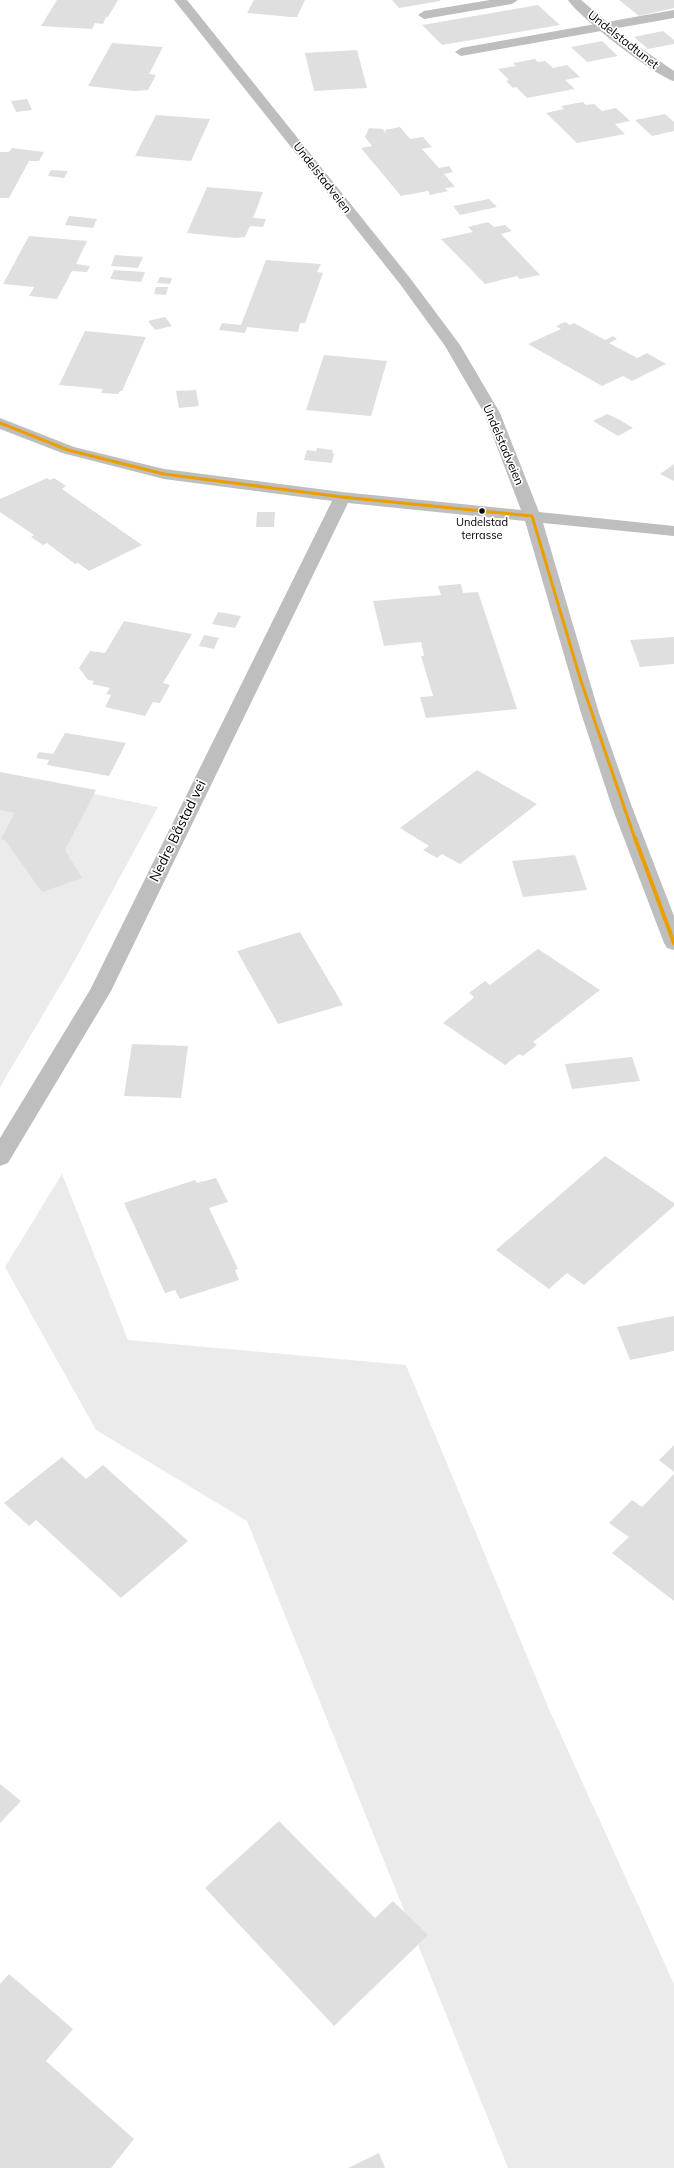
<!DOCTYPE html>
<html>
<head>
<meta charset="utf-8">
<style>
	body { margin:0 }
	canvas { display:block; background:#fff }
</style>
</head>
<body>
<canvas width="674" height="2168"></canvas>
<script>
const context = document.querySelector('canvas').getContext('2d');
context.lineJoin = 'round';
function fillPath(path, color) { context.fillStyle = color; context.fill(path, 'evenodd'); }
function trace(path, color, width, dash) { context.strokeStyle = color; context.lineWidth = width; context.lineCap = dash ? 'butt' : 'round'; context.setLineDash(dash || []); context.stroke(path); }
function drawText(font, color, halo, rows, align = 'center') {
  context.font = font + ' Mulish,sans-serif'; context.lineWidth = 3.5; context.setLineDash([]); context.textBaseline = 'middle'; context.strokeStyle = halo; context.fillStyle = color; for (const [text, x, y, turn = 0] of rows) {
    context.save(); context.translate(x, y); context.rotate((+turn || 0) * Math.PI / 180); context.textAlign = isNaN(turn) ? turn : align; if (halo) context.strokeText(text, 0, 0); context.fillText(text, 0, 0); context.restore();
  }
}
fillPath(new Path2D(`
	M0,775L158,807L70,969L0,1087Z
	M62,1174L128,1340L406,1365L549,1709L674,1984V2168H508L247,1521L96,1430L5,1267Z`), '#ebebeb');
fillPath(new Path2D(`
	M57,0H118L108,17L99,16L106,17L103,24L95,23L92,29L41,26Z
	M254,0H305L297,17H291L247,13Z
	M392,0H440V1L399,8Z
	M619,0H674V8L639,16Z
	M538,5L560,25L442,45L422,25Z
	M663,31L674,40V44L648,49L634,37Z
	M602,41L618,56L587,62L571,47Z
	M112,43L163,47L149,74L156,75L148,90L134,91L88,86Z
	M357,50L367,88L314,91L305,53Z
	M535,59L538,62L545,61L553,68L567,65L580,77L565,80L575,89L527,98L516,87L513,88L506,81L509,80L498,69L516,66L513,63Z
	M27,99L32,110L16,112L11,101Z
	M583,102L586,105L594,104L602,111L616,108L630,121L615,124L625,134L577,143L546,113L564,109L561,106Z
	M665,114L674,122V131L652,136L635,120Z
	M156,115L210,119L191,161L135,156Z
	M400,127L410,139L423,137L432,147L422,149L439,168L449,166L453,172L444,174L455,187L445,188L448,191L430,195L428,191L401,196L361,148L372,146L365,137L369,128L383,129L386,134L385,130Z
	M12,148L44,152L39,161H29L9,198H0V152H9Z
	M51,170L68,171L64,178L48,176Z
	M207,187L263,192L253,218L266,219L263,227L250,226L245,237L237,238L187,233Z
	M489,199L497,207L460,215L453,206Z
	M69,216L97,219L93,228L65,225Z
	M488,222L494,227L505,225L512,231L501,234L540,275L520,279L517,276L485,284L441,239L473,232L468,227Z
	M29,236L87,241L76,264L90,266L87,272L72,271L57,299L29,296L34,287L3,284Z
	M115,255L143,257L138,268L111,266Z
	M266,260L321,264L317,272L323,273L305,323H300L298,332L247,327L245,333L219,330L222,323L241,325Z
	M114,270L145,272L141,282L110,279Z
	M160,277L172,278L170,284L157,283Z
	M156,287H168L166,295L154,294Z
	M165,317L172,326L155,330L148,321Z
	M565,322L570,325L574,323L605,340L613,336L617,339L609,343L637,358L647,353L666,364L632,381L623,376L602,386L528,344L561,329L556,326Z
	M85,331L146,337L122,391H120L118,394L101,393L103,389L59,385Z
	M324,355L387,361L371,416L306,410Z
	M196,390L199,406L179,408L176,391Z
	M607,414L620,420L633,428L618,436L593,421Z
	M317,448L333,450L332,453H334L332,463L304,460L307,450L316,451Z
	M674,464V481L660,474Z
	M47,478L50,480L54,478L66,486L62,489L142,545L89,571L78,563L75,564L47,543L43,545L31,537L34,535L0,512V499Z
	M257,512H275L274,527H256Z
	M461,584L463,593L478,592L517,709L426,718L420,697L433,696L421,656H424L421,642L384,646L373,601L441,595L438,586Z
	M218,612L241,616L235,628L212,624Z
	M124,621L192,634L163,683L170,685L160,703L153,702L145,716L105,707L111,695L106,694L110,688L92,684L94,681L88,680L79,668L90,651L105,653Z
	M204,635L219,638L214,649L199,646Z
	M674,637V664L640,667L630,640Z
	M65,733L126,743L109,776L47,765L49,760L36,758L39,752L53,754Z
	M477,770L537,804L460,864L442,854L437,858L423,850L429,846L400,828Z
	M0,772L96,790L65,850L82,878L42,892L5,840L1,839L15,813L0,810Z
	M575,855L587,890L523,897L512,861Z
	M300,932L343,1005L278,1024L237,951Z
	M538,949L600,990L533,1042L537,1045L523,1056L519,1054L505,1065L443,1023L471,1000L474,997L469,993L485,981L490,985Z
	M132,1044L188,1046L181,1098L124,1096Z
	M632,1057L640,1081L572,1089L565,1064Z
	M605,1156L674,1203V1206L584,1285L567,1273L549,1289L496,1250Z
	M216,1178L228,1202L209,1208L238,1269L235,1270L239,1280L180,1299L175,1290L165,1293L124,1203L195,1180L197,1183Z
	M674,1316V1351L630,1360L617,1327Z
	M674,1445V1472L659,1460Z
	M62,1457L86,1479L103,1465L188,1541L121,1598L36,1520L29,1526L4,1503Z
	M674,1474V1601L612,1553L629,1537L609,1523L632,1500L642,1507Z
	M0,1784L21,1801L0,1823Z
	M279,1821L375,1918L393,1901L428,1935L334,2026L205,1888Z
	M9,1974L73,2029L46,2061L134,2139L111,2168H0V1984Z
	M379,2153L385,2168H348Z`), '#dfdfdf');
fillPath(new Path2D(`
	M490,0H518L512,4L424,19L418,15L424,11Z
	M674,10V18L461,56L455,52L461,48Z`), '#bebebe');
fillPath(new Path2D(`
	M174,0H187L410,278L460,345L500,413L539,512L674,526V536L543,523L599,713L632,807L674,916V950L667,948L664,943L612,807L581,713L525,521L348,503L111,991L8,1163L0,1166V1138L90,990L332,501L164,479L62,453L0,429V418L74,447L164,469L342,492L521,510L484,413L445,346L400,284Z
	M568,0H581L626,38L674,71V81C655,76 579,17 568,0Z`), '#bebebe');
trace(new Path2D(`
	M0,423L68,450L164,474L342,497L532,516L580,678L635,839`), '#eb9e00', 3);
trace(new Path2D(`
	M635,838L674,943`), '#eb9e00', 4);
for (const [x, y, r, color] of [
	[482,511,3.5,"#000"]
]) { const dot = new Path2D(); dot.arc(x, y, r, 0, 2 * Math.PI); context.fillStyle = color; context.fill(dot); trace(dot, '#fff', 1.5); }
drawText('11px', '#000', '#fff', [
	["Undelstad",482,523],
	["terrasse",482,536]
]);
drawText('12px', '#000', '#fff', [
	["Undelstadtunet",623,40,38],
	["Undelstadveien",322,178,52],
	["Undelstadveien",503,445,67]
]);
drawText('14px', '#000', '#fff', [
	["Nedre Båstad vei",178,831,-64]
]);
</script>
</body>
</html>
